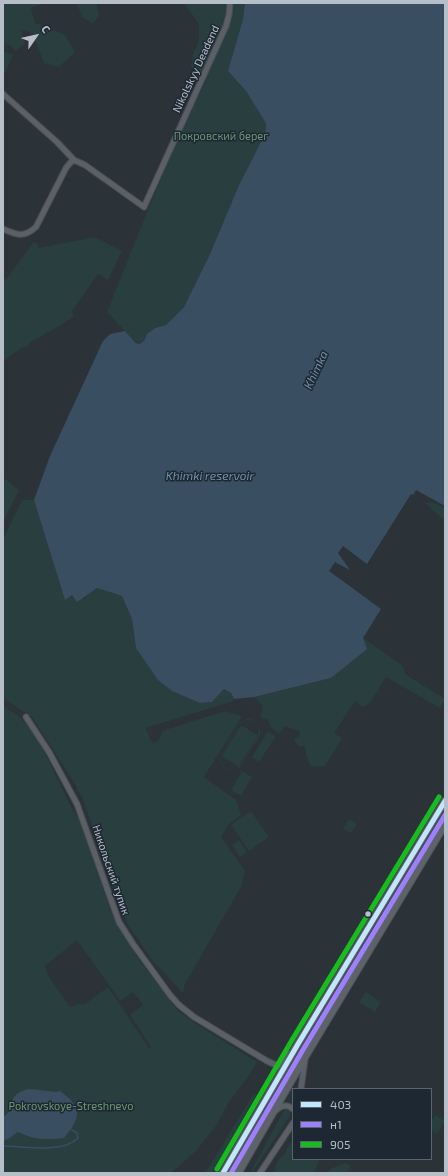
<!DOCTYPE html>
<html>
<head>
<meta charset="utf-8">
<style>
	body { margin:0 }
	#map { position:relative; width:448px; height:1176px; overflow:hidden; background:#2b3238; font-family:"Exo 2",sans-serif }
	canvas { display:block }
	.frame { position:absolute; inset:0; border:4px solid #b5bec9; pointer-events:none }
	.legend { position:absolute; left:292px; top:1088px; width:140px; height:72px; box-sizing:border-box; background:#1e2833; border:1px solid #5a646f; margin:0; padding:5px 7px; list-style:none; font-size:12px; color:#b5bec9 }
	.legend li { display:flex; align-items:center; gap:8px; height:20px }
	.legend b { width:20px; border:1px solid #5a646f }
	.north { position:absolute; left:16px; top:16px; width:40px; height:40px; -webkit-text-stroke:3px #1e2833; paint-order:stroke; rotate:56deg; font-size:11px; font-weight:700; line-height:16px; text-align:center; color:#b5bec9 }
	.north::after { content:''; display:block; margin:auto; width:14px; height:18px; background:#b5bec9; clip-path:polygon(50% 0,100% 100%,50% 72%,0 100%) }
</style>
</head>
<body>
<div id="map">
<canvas width="448" height="1176"></canvas>
<div class="frame"></div>
<ul class="legend">
<li><b style="height:5px;background:#c2e6ff"></b>403</li>
<li><b style="height:5px;background:#9d80ff"></b>н1</li>
<li><b style="height:5px;background:#17bd1f"></b>905</li>
</ul>
<div class="north">С</div>
</div>
<script>
const context = document.querySelector('canvas').getContext('2d');
context.lineJoin = 'round';
function fillPath(path, color) { context.fillStyle = color; context.fill(path, 'evenodd'); }
function trace(path, color, width, dash) { context.strokeStyle = color; context.lineWidth = width; context.lineCap = dash ? 'butt' : 'round'; context.setLineDash(dash || []); context.stroke(path); }
function drawText(font, color, halo, rows, align = 'center') {
  context.font = font + ' "Exo 2",sans-serif'; context.lineWidth = 3; context.setLineDash([]); context.textBaseline = 'middle'; context.strokeStyle = halo; context.fillStyle = color; for (const [text, x, y, turn = 0] of rows) {
    context.save(); context.translate(x, y); context.rotate((+turn || 0) * Math.PI / 180); context.textAlign = isNaN(turn) ? turn : align; if (halo) context.strokeText(text, 0, 0); context.fillText(text, 0, 0); context.restore();
  }
}
fillPath(new Path2D(`
	M3,3H45L31,8L35,23L65,35L75,52L59,67L44,63L32,33L21,30L25,44L16,51L8,44L3,46Z
	M76,3H95L97,5L99,16L93,23L84,19Z
	M184,3H245L243,19L228,71L246,91L264,120L266,124L265,134L239,185L210,254L184,307L166,325L155,328L147,334L144,341L140,344C135,343 113,318 107,312L149,207L185,123L206,81L200,78L191,67L193,54L197,46L199,37V24Z
	M3,51L13,55L5,73L3,70Z
	M95,237L122,251L108,280L98,274L72,311L74,316L63,324L29,343L27,347H23L3,361V280L7,278L33,243H37L39,248Z
	M3,477L19,490L3,522Z
	M22,500H34L65,599L72,595L77,601L97,588L122,596L132,619L136,648L212,702L224,689L231,693L234,699L231,702L145,728L153,744L160,738L162,731L225,711L242,716L204,777L236,800L241,815L228,825L221,837L245,871L242,885L185,984L183,993L152,960L127,923L82,797L76,788L77,787L32,717L3,698V539Z
	M425,503H434L445,508V520L435,512Z
	M363,638L403,666L405,674L445,699L440,708L386,677L370,703L363,707L355,701L334,733L342,738L325,766L312,767L309,763L304,746H299L295,742V738L300,736L299,731L285,726L279,734L271,727L268,720L261,718V712L263,711L262,705L254,697L331,678Z
	M3,706L20,717L35,736L47,757L73,811L79,819L113,917L140,961L178,1011L198,1025L257,1062L248,1077L229,1102L216,1126L195,1152L171,1173H3ZM77,940L120,1001L133,992L143,1005L130,1015L151,1047L149,1048L108,987L85,1004H78L70,1007L49,977L45,966Z
	M246,719C256,718 262,725 260,735L240,767C230,775 218,768 220,755L239,723ZM247,720C269,720 255,741 249,750C246,756 243,762 239,766L258,735L241,725L222,756L239,767C229,774 218,766 221,754L240,723Z
	M268,731L276,736L259,762L252,757Z
	M242,771L252,777L241,796L231,790Z
	M251,811L269,837L249,851L231,825Z
	M349,819L357,824L351,833L343,829Z
	M239,840L247,852L240,857L232,845Z
	M366,992L381,1002L375,1012L359,1002Z
	M254,1093L256,1094L255,1097L212,1173H205Z
	M286,1109L290,1111V1116L252,1173H250L283,1112Z
	M435,1115L445,1121L437,1134L431,1130V1122Z
	M291,1142H293V1159H320L314,1173H272L275,1171L276,1164L280,1158L285,1154L287,1148Z
	M345,1163L351,1166L347,1173H328L330,1169Z`), '#283e3f');
fillPath(new Path2D(`
	M245,3H445V506L416,490L413,495L411,494L367,564L343,546L338,553L350,570L335,562L329,571L381,609L363,638L367,649L331,678L254,697L234,699L231,693L224,689L212,702L200,703L172,691L158,680L136,648L132,619L122,596L97,588L77,602L72,595L65,600L34,500L50,456L103,341L110,334L125,331L136,343L140,344L144,341L147,334L155,328L166,325L184,307L210,254L239,185L265,134L266,124L264,120L246,91L228,71L243,19Z
	M29,1089L57,1092L60,1091C83,1108 81,1117 64,1138C46,1140 34,1140 18,1132L8,1139L3,1141V1117L8,1113C11,1099 15,1092 29,1089Z`), '#3a4e62');
trace(new Path2D(`
	M3,1146C25,1146 62,1154 78,1138L77,1133L71,1129`), '#3a4e62', 1.5);
const minor = new Path2D(`
	M3,94L57,142L74,160L85,165L144,207L226,26L229,15L230,3
	M3,229C17,235 24,238 36,227L66,168L70,163L74,160
	M26,717L49,752L77,804L119,922L133,944L170,995L179,1005L194,1017L267,1061L278,1066L289,1054
	M301,1089L305,1060
	M274,1112C280,1106 286,1103 293,1109
	M260,1173L293,1123`);
const major = new Path2D(`
	M223,1173L298,1044L445,801
	M238,1173L306,1055L445,824`);
trace(minor, '#494e53', 7);
trace(major, '#494e55', 9);
trace(minor, '#5b6066', 5);
trace(major, '#5d6368', 7);
trace(new Path2D(`
	M223,1173L298,1044L445,801`), '#c2e6ff', 5);
trace(new Path2D(`
	M231,1173L304,1048L445,815`), '#9d80ff', 5);
trace(new Path2D(`
	M217,1169L292,1040L439,797`), '#17bd1f', 5);
for (const [x, y, r, color] of [
	[368,914,3.5,"#b5bec9"]
]) { const dot = new Path2D(); dot.arc(x, y, r, 0, 2 * Math.PI); context.fillStyle = color; context.fill(dot); trace(dot, '#1e2833', 1.5); }
drawText('11px', '#b5bec9', '#1e2833', [
	["Nikolskyy Deadend",196,69,-65],
	["Никольский тупик",111,870,71]
]);
drawText('11px', '#6c9972', '#1e2833', [
	["Покровский берег",221,136],
	["Pokrovskoye-Streshnevo",71,1106]
]);
drawText('italic 12px', '#7692ab', '#1e2833', [
	["Khimka",316,370,-65],
	["Khimki reservoir",210,476]
]);
</script>
</body>
</html>
